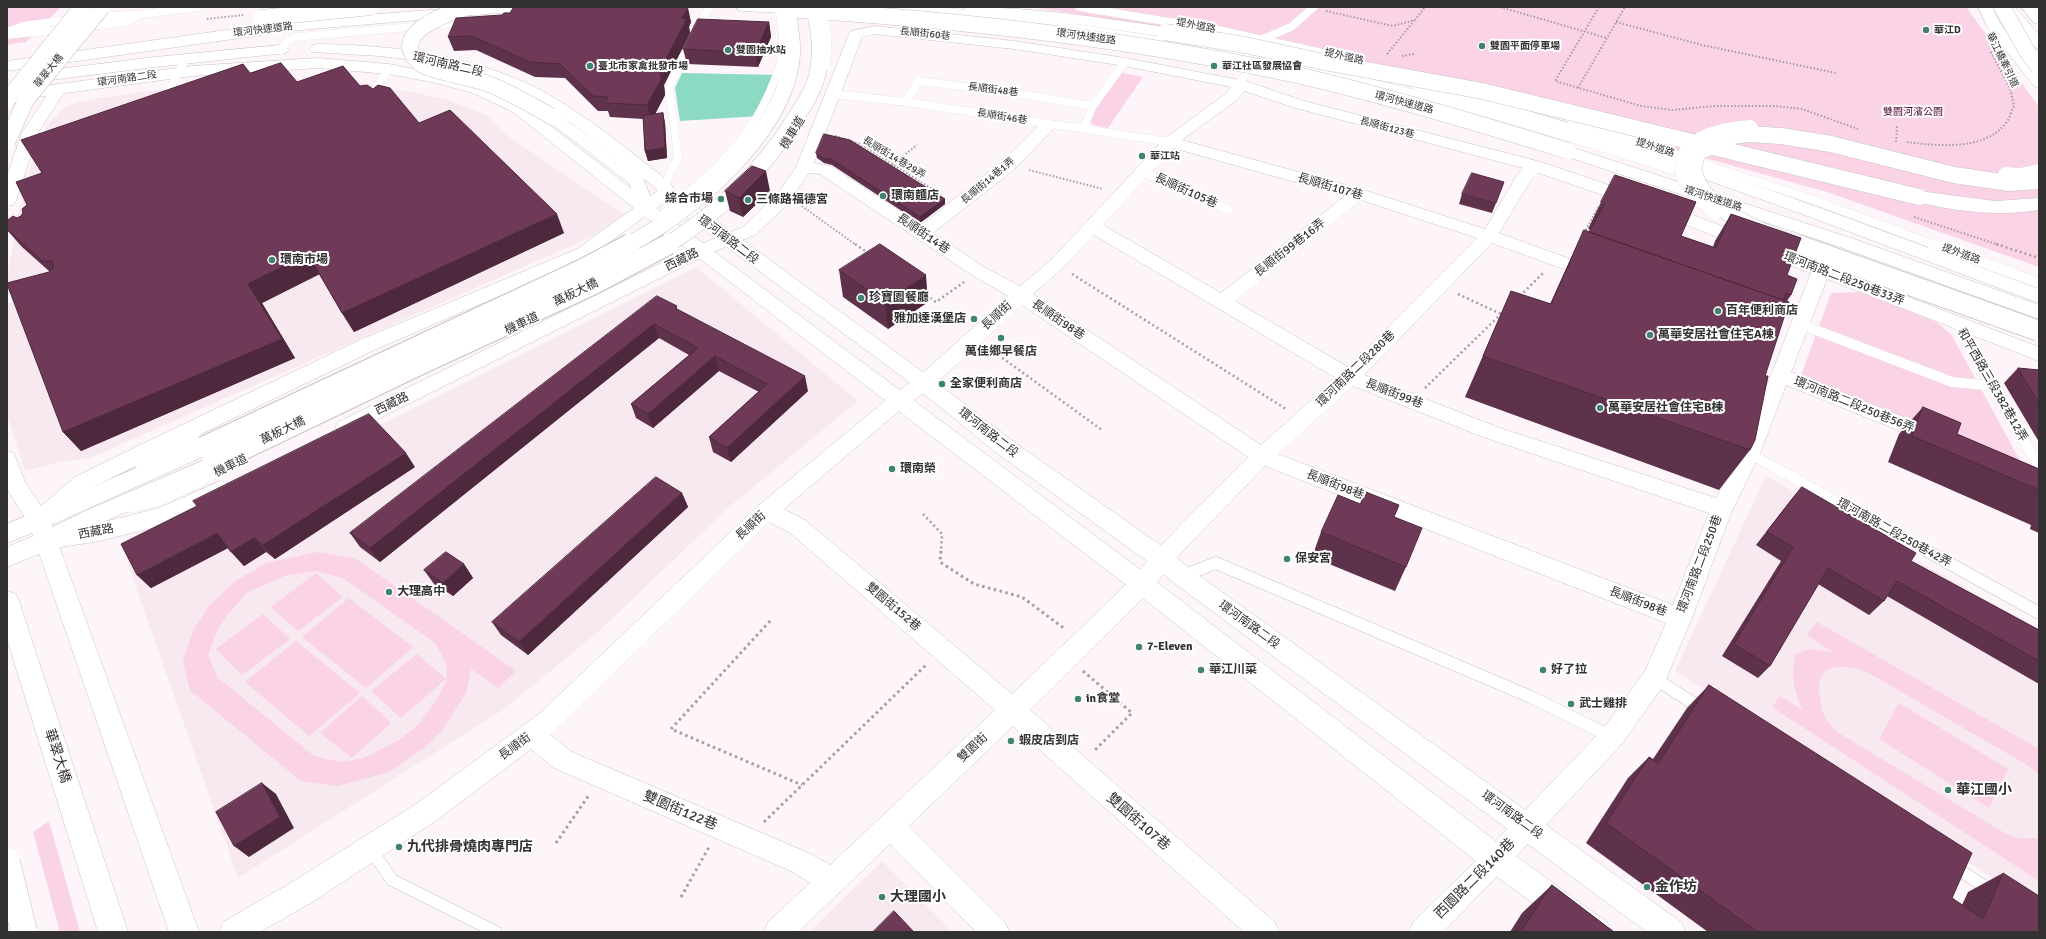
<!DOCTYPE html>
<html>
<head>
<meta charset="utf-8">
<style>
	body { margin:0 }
	#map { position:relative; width:2046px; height:939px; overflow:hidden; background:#fdf5f9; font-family:Signika,sans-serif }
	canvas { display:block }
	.frame { position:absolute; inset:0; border:8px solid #343132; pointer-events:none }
</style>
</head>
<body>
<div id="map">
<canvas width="2046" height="939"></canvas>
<div class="frame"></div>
</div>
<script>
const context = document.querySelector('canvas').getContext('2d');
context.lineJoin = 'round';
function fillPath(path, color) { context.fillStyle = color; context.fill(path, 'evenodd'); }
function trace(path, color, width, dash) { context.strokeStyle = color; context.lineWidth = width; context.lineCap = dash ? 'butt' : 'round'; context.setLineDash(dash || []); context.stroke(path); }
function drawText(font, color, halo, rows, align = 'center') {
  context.font = font + ' Signika,"Noto Sans TC",sans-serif'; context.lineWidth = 4; context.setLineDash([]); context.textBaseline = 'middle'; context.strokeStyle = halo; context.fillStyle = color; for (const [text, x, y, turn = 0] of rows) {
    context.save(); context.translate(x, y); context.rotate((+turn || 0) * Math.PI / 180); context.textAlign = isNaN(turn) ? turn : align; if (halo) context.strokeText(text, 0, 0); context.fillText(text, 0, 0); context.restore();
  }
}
fillPath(new Path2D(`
	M286,78L358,82L445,99L486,115L509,137L625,215L589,238L87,459L59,462L25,471L7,415V279L17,221L32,162L46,126L63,109L75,103L99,98L196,85Z
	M696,267L858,401L728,508L598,632L504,709L238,878L124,553Z
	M1766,476L2039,629V908L1675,671Z
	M882,861L953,932H810Z`), '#f8e8ef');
fillPath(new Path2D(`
	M7,7H61L26,42L7,45Z
	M1030,7H1966L2039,107V267L1827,192L1328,53Z
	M1118,72L1143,77L1108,128L1093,125L1089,120L1102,101L1099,99Z
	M1859,292L1936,322L1951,334L2023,466L1801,376L1831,293Z
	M317,552L355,558L516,671L498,688L471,669L466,693L441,732L424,748L389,772L338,786L301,781L190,690L183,661L193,630L210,605L234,582L266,563ZM316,571L343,578L435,643L446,663L447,679L436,701L418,725L399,740L364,758L340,762L314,756L217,677L208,655L216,633L228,614L248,592L284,576Z
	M316,573L343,597L298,631L271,607Z
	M349,598L413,647L366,688L302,637Z
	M263,614L290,639L242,675L216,649Z
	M1817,622L2039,749V774L2029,766L1867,672C1844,663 1813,662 1820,697C1821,703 1822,712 1825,717C1828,723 1833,727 1837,732L2003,832L2018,838H2039V881L1772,707L1780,696L1802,710C1794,687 1790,678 1796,654L1810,649L1832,652L1807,635Z
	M296,641L360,693L309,736L245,682Z
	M417,654L446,679L401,718L371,691Z
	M362,696L391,723L352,758L320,733Z
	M1899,703L2008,769L1989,808L1879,739Z
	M49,821L80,932H60L33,832Z`), '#fad3e6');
fillPath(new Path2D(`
	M682,73L779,75L760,116L680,121L675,88Z`), '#8cdac4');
const serviceFar2 = new Path2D(`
	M900,7C1031,20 1160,38 1289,65C1419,91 1546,129 1672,170
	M1079,7L1218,30L1355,60
	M93,17L143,14L198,7
	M85,27L124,22L138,16
	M7,32L23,26L73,19
	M7,35L65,29
	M1263,39L1291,27L1314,7
	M281,50L288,40L296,37L467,22
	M1240,84L1252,61
	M834,94L906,102L1170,142
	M378,98L375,89L389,69
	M163,99L167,96L185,59
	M906,102L918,81L1015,93L1093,106
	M1571,120L1819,202L1935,245
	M1083,129L1093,106L1125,62
	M1142,172L1229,210
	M664,186L678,157L669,87L709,7`);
const serviceFar1 = new Path2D(`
	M1932,244L2039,283
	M7,299L25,294
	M1957,322L2039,467
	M1800,324L1952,382L1993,386
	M1750,454L1929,552
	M141,467L199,439
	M130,508L162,500L217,473`);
const service = new Path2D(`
	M1927,551L2039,613
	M1182,576L1216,563L1531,697L1612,737
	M1654,678L1704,710
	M370,848L392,880L496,932
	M1953,866L1993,892`);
const minor = new Path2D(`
	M1978,7H1992L1999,22L2039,73V88L2034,86L1987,26Z
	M874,26L1014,41L1125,58L1245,81L1304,101L1541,162L1659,202L2039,347V361L1827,279L1791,372L1939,431L1942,436L1939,441L1932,444L1925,441L1786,385L1760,454L1731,513L1692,618L1663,686L1621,745L1505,868L1443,932H1409L1413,922L1487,850L1603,729L1645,671L1666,623L1265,466L1177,557L1150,591L1030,710L1275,922L1279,932H1244L1013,726L909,826L1005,922L1009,932H976L890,844L798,932H764L768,922L810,883L793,872L554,768L531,749L437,820L314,901L260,932H219L223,922L294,881L419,802L540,713L759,505L892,395L917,378L1008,296L972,275L820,174L809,173L784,208L755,235L708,254L352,432L345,435L338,432L335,427L338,422L696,246L743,227L780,190L796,167L849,34L851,31ZM874,34L1014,49L1125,66L1231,87L1227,93L1164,139L1051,260L1020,286L984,267L933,233L1015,169L1055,127L1057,124L1055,121H1043L1003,161L921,225L831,166L814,163L862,37ZM1244,91L1292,107L1523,168L1516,177L1485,229L1364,190L1182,140L1238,99ZM1173,148L1345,196L1221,293L1103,225ZM1538,173L1647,210L1811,273L1740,454L1716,498L1500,428L1364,375L1492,243L1588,278L1594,280L1600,278L1603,274L1600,270L1499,233L1531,180ZM1361,200L1477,238L1348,367L1235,301ZM1094,235L1336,378L1261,445L1033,294L1063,268ZM1022,305L1248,457L1161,545L1134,577L1012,694L805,520L784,509L906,405L931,388ZM1353,386L1486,438L1709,513L1673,605L1278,454ZM769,522L789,532L995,710L830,865L811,854L572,752L550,735Z
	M58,84L63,86L66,89L38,133L16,201L13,205L7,206V176L22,133L53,86Z
	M666,188L672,189L674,193L672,197L589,257L372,351L156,456L89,489L47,527L39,530L31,527L7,489V451L14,453L25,482L41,506L75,477L142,444L358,341L577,249L660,189Z
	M220,481L228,483L231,489L228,495L164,525L100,541L48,549L40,546L37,540L40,534L48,531L100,523L159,508Z`);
const tertiary = new Path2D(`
	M317,44C394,45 476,55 544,92C589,117 629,151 670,182L674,190L931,378L1010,439L1170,552L1190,569L1681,922L1686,932H1647L1174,583L1154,566L994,451L917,388L660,197L656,188L571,123L531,98L502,85L472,74L413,60L380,56L312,52L309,49L312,46Z
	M318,58L389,64L438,74L485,87L525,106L652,205L1150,577L1506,849L1607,922L1612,932H1573L1486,869L1134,591L640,213L513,112L473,93L436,83L389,74L318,68L192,76L14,100L7,97L8,92L14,90L192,66Z
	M203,439L211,441L214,447L211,453L47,527L7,543V524Z
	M211,457L219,459L222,465L219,471L101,523L54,548L7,567V547L38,534L85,511Z`);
const secondary = new Path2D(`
	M39,512L47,515L50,521L199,932H169L28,521L31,515Z`);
const primary = new Path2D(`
	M2000,7H2015L2039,35V49L2034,47Z
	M2021,7H2036L2039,11V24L2034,23Z`);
const trunk = new Path2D(`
	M468,7H529L527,10L522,11L290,31L7,71V61L290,21Z
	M736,7H788L789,9L787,12L782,13L743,11L738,10Z
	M963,7C1032,7 1097,17 1165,27L1170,29L1173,32L1170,35L1165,37L1091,26L970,11L965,10Z
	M281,45L286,47L289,50L286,53L155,67L27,83L21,81L19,78L21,75L27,73L155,57Z
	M1418,81C1630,134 1834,213 2039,289V303L1802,214L1648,159L1491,111L1412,89L1410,86L1412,83Z
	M551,111L557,113L643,177L655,209L652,213L646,215L640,213L629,183L545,119L543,116L545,113Z
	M1568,146L1854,239L2039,305V319L1840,247L1562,155L1559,151L1562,147Z
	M1919,191L1995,201L2039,198V210C1998,217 1953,211 1913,201L1910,197L1913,193Z
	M7,591L16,594L19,601L128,932H98L7,639Z`);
trace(serviceFar2, '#cac2c6', 8);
trace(serviceFar1, '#cac2c6', 10);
trace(service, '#cac2c6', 13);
trace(minor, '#cac2c6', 1);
trace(tertiary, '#cac2c6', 1);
trace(secondary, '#cac2c6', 1);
trace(primary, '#cac2c6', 1);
trace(trunk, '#cac2c6', 1);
trace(new Path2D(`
	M1500,7L1607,38
	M1599,7L1555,81L1641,106L1672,110L1715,106H1775L1802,109L1858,129
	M1326,11L1393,26L1415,20L1425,7
	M207,19L243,15
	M1616,22L1702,45L1836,73
	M1387,54L1414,21
	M1402,56L1414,54
	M1578,88L1625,7
	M835,136L860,144L942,195
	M1896,142L1897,126
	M1907,142C1937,146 1985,151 2006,123C2010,118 2011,112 2014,106L2010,88L1990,50
	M892,165L917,145
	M1029,170L1103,189
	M799,204L856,245
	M1914,217L1999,245
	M1584,233L1599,206`), '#a49ea1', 2, [1.5, 2]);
trace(new Path2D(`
	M855,244L868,253
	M1996,244L2039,258
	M1072,274L1286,409
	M1458,294L1501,314
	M926,295L936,302L964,282
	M1520,296L1543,273
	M990,349L1102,430
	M1425,388L1502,313
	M923,514L942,534L941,552`), '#a49ea1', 2.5, [2, 3]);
trace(new Path2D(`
	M941,551L940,562L974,584L1022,597L1065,629
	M770,621L671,729L802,785
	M1083,671L1132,713L1094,751
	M764,822L927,664
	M556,843L589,795
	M681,897L709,847`), '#a49ea1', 3, [2.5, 3.5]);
trace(serviceFar2, '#fff', 8);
trace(serviceFar1, '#fff', 10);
trace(service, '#fff', 12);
fillPath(minor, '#fff');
fillPath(tertiary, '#fff');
fillPath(secondary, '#fff');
fillPath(primary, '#fff');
fillPath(trunk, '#fff');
const serviceBridge = new Path2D(`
	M822,9L828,37L826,66
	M658,218C703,182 747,145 770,91C776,77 782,64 783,50C784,35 781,21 779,7`);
const minorBridge = new Path2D(`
	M2006,175L2020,176L2039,172
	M1715,211C1705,202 1692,193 1686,180C1670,139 1723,130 1750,128`);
const tertiaryBridgeFar1 = new Path2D(`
	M628,245C691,211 778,140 791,64C794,45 790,26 787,7
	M667,245C719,212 762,172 794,120C803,106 813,92 817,76C822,53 820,29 813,7`);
const tertiaryBridge = new Path2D(`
	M203,447L583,269L630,244
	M211,465L419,365L594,284L669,244`);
const trunkBridgeFar2 = new Path2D(`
	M468,7C447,13 385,35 421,64C428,70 471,78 483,82C507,90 529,104 551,116
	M2002,7L2028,53L2039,67
	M782,9C955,19 1127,38 1297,75C1388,96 1478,123 1568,151
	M261,18L371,7
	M1165,32L1245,45L1329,63L1482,91L1919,197
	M7,100L82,7
	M7,142L26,100L102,7
	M1798,245C1767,234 1700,209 1694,171C1693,165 1696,159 1697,153L1732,136L1749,134L1781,136L1831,144L1954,175L2009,183L2039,181`);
const trunkBridgeFar1 = new Path2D(`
	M1795,244L2039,331`);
const trunkBridge = new Path2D(`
	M7,862L24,932`);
trace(serviceBridge, '#cac2c6', 8, []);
trace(minorBridge, '#cac2c6', 16, []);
trace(tertiaryBridgeFar1, '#cac2c6', 17, []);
trace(tertiaryBridge, '#cac2c6', 22, []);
trace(trunkBridgeFar2, '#cac2c6', 17, []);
trace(trunkBridgeFar1, '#cac2c6', 22, []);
trace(trunkBridge, '#cac2c6', 27, []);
trace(serviceBridge, '#fff', 8);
trace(minorBridge, '#fff', 16);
trace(tertiaryBridgeFar1, '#fff', 16);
trace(tertiaryBridge, '#fff', 20);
trace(trunkBridgeFar2, '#fff', 16);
trace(trunkBridgeFar1, '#fff', 20);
trace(trunkBridge, '#fff', 26);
fillPath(new Path2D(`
	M512,7H687L691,22L689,27L690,33L664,85L665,95L655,114L663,113L665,123L667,158L648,161L645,151L643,119L610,117L608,111H598L565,78L535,77L476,50L454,51L448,37L502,15L510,13L513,9Z
	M769,22L771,37L758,67L687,64L683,49Z
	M250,73L297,82L360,86L373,89L419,123L564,233L354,332L342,313L319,274L262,303L295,358L81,451L63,432L49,271L22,247L7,230V223L21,216L42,173Z
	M816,153L945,199V204L920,223L832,165L824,163L817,158Z
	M725,191H770L743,217L730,211Z
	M1462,194L1496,203L1492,213L1459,204Z
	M1601,202L1681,236L1713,247L1715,241L1731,214L1787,275L1791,295L1787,301L1765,376L1750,450L1719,490L1465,397L1511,291L1550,304L1564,273L1584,230L1589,232L1591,230L1588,229Z
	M839,270L928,302L888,329L843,297Z
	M677,306V309L808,391L731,462L713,452L709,437L759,392L719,371L653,428L636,418L631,404L689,355L659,338L380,562L360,547L350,533Z
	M2018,368L2039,370V442L2004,383Z
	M1923,407L1957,434L2039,469V533L2030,529L2031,525L1888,462L1899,434Z
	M415,467L275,559L266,552L244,566L228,548L151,588L137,575Z
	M1802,487L1911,561L2039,630V684L1887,596L1884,601L1869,615L1818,584L1770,666L1758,678L1722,656L1781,561L1756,545L1790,501Z
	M682,493L688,507L528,655L501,635L492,622Z
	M1360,504L1394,517L1406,567L1395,591L1312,557L1321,532Z
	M464,564L473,578L453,596L434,584L424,570Z
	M1709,685L1952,898L1962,905L1968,892L2003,873L2039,932H1708L1586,843L1628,778L1649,757L1653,759L1687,708Z
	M1552,885L1614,932H1510L1522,913Z`), '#5f324b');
fillPath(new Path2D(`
	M688,8L691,22L689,27L690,33L664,85L665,95L652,120L647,105L660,70L682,18Z
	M769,22L771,37L758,67L755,53Z
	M663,113L665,123L667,158L648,161L645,151Z
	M766,171L770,191L743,217L739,198Z
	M945,199V204L920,223V217Z
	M557,214L564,233L354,332L342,313Z
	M308,254L320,274L262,303L295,358L81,451L63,432L248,284Z
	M926,275L928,302L888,329L885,302Z
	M654,324L659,338L380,562L370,548Z
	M715,356L719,371L653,428L648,414Z
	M805,376L808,391L731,462L727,448Z
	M406,453L415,467L275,559L263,545Z
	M682,493L688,507L528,655L519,642Z
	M217,533L230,547L151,588L137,575Z
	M254,538L266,552L244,566L231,552Z
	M464,564L473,578L453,596L443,583Z
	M262,783L276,794L294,828L249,857L234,846Z`), '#4e293d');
const building = new Path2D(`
	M512,7H687L688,8L682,18L687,19L660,70L661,80L647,105L605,103L608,97L593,96L560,64L530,62L471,36L448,37L456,18L502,15L504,13H510L513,8Z
	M698,19L769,22L755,53L683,49Z
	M281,63L297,82L343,66L360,86L367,85L373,89L378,85L390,88L419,123L450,110L557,214L342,313L308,254L248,284L282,339L63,432L7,284V283L49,272L54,267L52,261H42L7,229V223L8,220L13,216L17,218L21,216L23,213L22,209L27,205L16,182L42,173L21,140L243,64L250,73Z
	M663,113L665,148L645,151L643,116Z
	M824,134L850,140L945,199L920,217L831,159L823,158L816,153Z
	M752,166L766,171L739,198L725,191Z
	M1472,173L1504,182L1496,203L1462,194Z
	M1615,175L1696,202L1681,236L1716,248L1731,214L1801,238L1787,275L1797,279L1791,295L1786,293L1783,300L1589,232L1605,203L1601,202Z
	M1584,230L1789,302L1765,376H1768L1755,440L1750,450L1483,356L1511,291L1551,304Z
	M880,244L926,275L885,302L839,270Z
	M657,296L677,306L675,308L805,376L727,448L709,437L767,384L715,356L648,414L631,404L698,348L654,324L370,548L350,533Z
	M2018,368L2039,370V403Z
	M1923,407L1961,423L1957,434L2039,469V490L1912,436Z
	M369,414L406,453L263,545L254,538L231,552L217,533L137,575L121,544L197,506L193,501Z
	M656,477L682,493L519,642L492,622Z
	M1802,487L1916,553L1911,561L2039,630V661L1897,581L1884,601L1828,568L1770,666L1734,644L1793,547L1767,532Z
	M1366,492L1399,505L1394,517L1422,528L1406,567L1321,532L1338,495L1360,504Z
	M446,552L464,564L443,583L424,570Z
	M1709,685L1972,853L1952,898L1983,919L2003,873L2039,896V932H1758L1606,823L1649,757L1658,763Z
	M262,783L280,817L234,846L216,812Z
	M1552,885L1614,932H1521Z
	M894,911L914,932H873Z`);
fillPath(building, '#6f3a57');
trace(building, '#4e293d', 1);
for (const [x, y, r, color] of [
	[1926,30,4,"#418270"],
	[1482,46,4,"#418270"],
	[728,50,4,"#418270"],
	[590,66,4,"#418270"],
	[1214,66,4,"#418270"],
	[1142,156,4,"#418270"],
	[883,196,4,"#418270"],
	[721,199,4,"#418270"],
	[748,200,4,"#418270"],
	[272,260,4,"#418270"],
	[861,298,4,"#418270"],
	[1718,311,4,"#418270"],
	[974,319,4,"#418270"],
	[1650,335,4,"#418270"],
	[1001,338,4,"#418270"],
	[942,384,4,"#418270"],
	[1600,408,4,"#418270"],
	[892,469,4,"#418270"],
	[1287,559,4,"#418270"],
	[389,592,4,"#418270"],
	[1139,647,4,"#418270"],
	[1201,670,4,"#418270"],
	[1543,670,4,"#418270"],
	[1078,699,4,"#418270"],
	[1571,704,4,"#418270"],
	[1011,741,4,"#418270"],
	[1948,790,4,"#418270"],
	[399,847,4,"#418270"],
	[1647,887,4,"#418270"],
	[882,897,4,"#418270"]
]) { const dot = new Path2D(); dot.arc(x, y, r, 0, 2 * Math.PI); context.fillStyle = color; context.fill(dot); trace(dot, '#fff', 1.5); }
drawText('10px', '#343132', '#fff', [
	["堤外道路",1196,26,11],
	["環河快速道路",263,30,-7],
	["長順街60巷",925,34,6],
	["環河快速道路",1086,37,8],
	["提外道路",1344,57,13],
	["華江橋牽引道",2002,60,64],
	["華翠大橋",49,71,-51],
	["環河南路二段",127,79,-8],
	["長順街48巷",993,90,7],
	["環河快速道路",1404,103,15],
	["長順街46巷",1002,117,9],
	["長順街123巷",1387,128,15],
	["提外道路",1655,148,18],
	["長順街14巷29弄",894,158,31],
	["長順街14巷1弄",988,181,-40],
	["環河快速道路",1713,199,18],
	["提外道路",1961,254,20]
]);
drawText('bold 10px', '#343132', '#fff', [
	["華江D",1934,30],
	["雙園平面停車場",1490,46],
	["雙園抽水站",736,50],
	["臺北市家禽批發市場",598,66],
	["華江社區發展協會",1222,66],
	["華江站",1150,156]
], 'left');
drawText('10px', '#500636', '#fff', [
	["雙園河濱公園",1913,112]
]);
drawText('12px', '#343132', '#fff', [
	["環河南路二段",448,65,13],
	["機車道",793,133,-58],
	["長順街107巷",1330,187,16],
	["長順街105巷",1186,191,24],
	["長順街14巷",923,234,34],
	["環河南路二段",728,240,37],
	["長順街99巷16弄",1290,248,-38],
	["西藏路",682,260,-26],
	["環河南路二段250巷33弄",1844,279,21],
	["萬板大橋",576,293,-26],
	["長順街",997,316,-42],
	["長順街98巷",1058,320,34],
	["機車道",522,324,-25],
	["環河南路二段280巷",1356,369,-44],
	["和平西路三段382巷12弄",1992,385,60],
	["長順街99巷",1394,394,21],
	["西藏路",392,404,-26],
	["環河南路二段250巷56弄",1854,405,22],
	["萬板大橋",283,431,-26],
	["環河南路二段",988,433,38],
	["機車道",231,466,-26],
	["長順街98巷",1335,485,21],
	["長順街",751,526,-43],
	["西藏路",96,532,-11],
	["環河南路二段250巷42弄",1894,533,29],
	["環河南路二段250巷",1700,564,-69],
	["長順街98巷",1638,602,21],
	["雙園街152巷",893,607,40],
	["環河南路二段",1249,625,36],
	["長順街",515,747,-36],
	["雙園街",973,748,-43],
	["環河南路二段",1512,815,36]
]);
drawText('bold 12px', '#343132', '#fff', [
	["環南麵店",891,196],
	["綜合市場",713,199,"right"],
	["三條路福德宮",756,200],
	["環南市場",280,260],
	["珍寶園餐廳",869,298],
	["百年便利商店",1726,311],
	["雅加達漢堡店",966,319,"right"],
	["萬華安居社會住宅A棟",1658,335],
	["萬佳鄉早餐店",1001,352,"center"],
	["全家便利商店",950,384],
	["萬華安居社會住宅B棟",1608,408],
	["環南榮",900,469],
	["保安宮",1295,559],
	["大理高中",397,592],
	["7-Eleven",1147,647],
	["華江川菜",1209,670],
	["好了拉",1551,670],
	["in食堂",1086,699],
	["武士雞排",1579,704],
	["蝦皮店到店",1019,741]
], 'left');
drawText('14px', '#343132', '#fff', [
	["華翠大橋",57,756,72],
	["雙園街122巷",680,811,23],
	["雙園街107巷",1138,822,41],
	["西園路二段140巷",1475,879,-45]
]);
drawText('bold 14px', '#343132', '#fff', [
	["華江國小",1956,790],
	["九代排骨燒肉專門店",407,847],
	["金作坊",1655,887],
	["大理國小",890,897]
], 'left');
</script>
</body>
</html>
